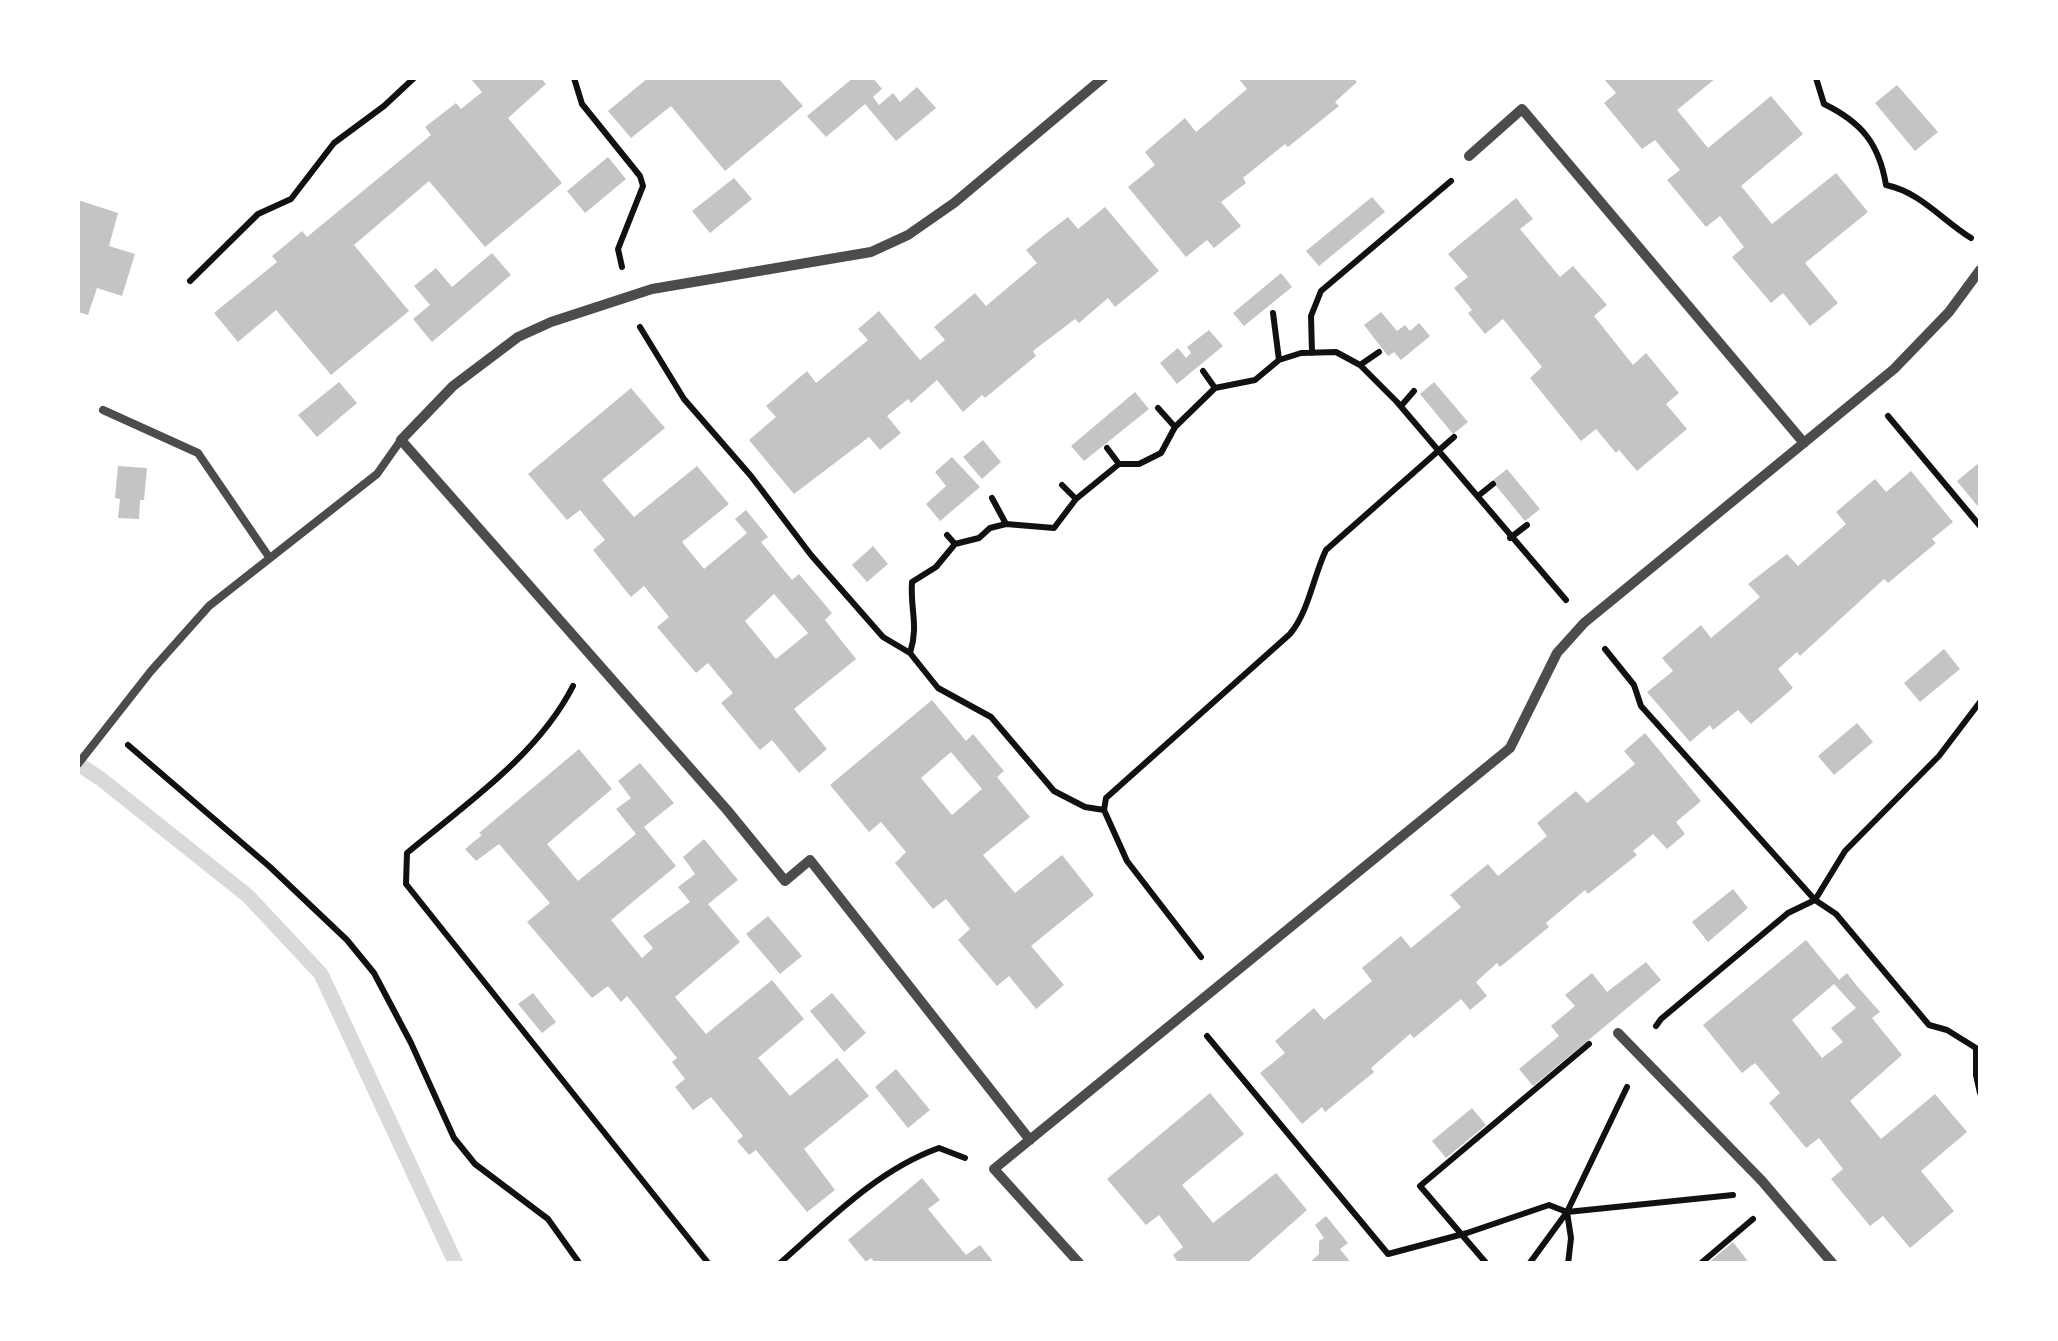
<!DOCTYPE html>
<html>
<head>
<meta charset="utf-8">
<style>
	body { margin:0 }
	#map { position:relative; width:2058px; height:1341px; overflow:hidden; background:#fff; font-family:Overpass,sans-serif }
	canvas { display:block }
	.frame { position:absolute; inset:0; border:80px solid #fff; pointer-events:none }
</style>
</head>
<body>
<div id="map">
<canvas width="2058" height="1341"></canvas>
<div class="frame"></div>
</div>
<script>
const context = document.querySelector('canvas').getContext('2d');
context.lineJoin = 'round';
function trace(path, color, width, dash) { context.strokeStyle = color; context.lineWidth = width; context.lineCap = dash ? 'butt' : 'round'; context.setLineDash(dash || []); context.stroke(path); }
function fillPath(path, color) { context.fillStyle = color; context.fill(path, 'evenodd'); }
trace(new Path2D(`
	M78,764L101,779L248,896L321,974L456,1264`), '#d9d9d9', 15);
fillPath(new Path2D(`
	M470,78H541L546,84L508,118L562,183L485,247L429,181L354,245L409,311L331,375L276,310L238,342L214,313L277,262L272,256L288,243L302,231L307,237L431,135L425,127L456,103L461,109L482,92Z
	M648,78H778L803,106L725,171L671,106L631,138L608,111Z
	M853,78H873L882,89L873,97L879,105L893,93L900,102L917,87L936,108L896,141L865,104L826,137L807,116Z
	M1238,78H1353L1357,82L1335,102L1339,106L1288,147L1285,144L1243,178L1246,183L1221,202L1241,226L1214,248L1207,240L1186,257L1128,187L1155,165L1145,152L1185,118L1196,132L1247,89Z
	M1603,78H1716L1677,110L1708,148L1771,96L1803,134L1741,186L1772,224L1836,173L1868,212L1805,263L1838,303L1810,326L1783,293L1771,303L1732,257L1744,247L1720,216L1706,227L1667,180L1680,170L1655,140L1642,149L1604,103L1616,93Z
	M1897,85L1938,132L1915,151L1875,103Z
	M608,157L626,179L585,213L567,191Z
	M734,178L752,199L710,233L692,211Z
	M1372,197L1385,212L1319,266L1306,251Z
	M1516,198L1533,219L1520,229L1560,277L1573,266L1607,305L1594,316L1633,365L1646,353L1679,393L1666,404L1687,429L1637,471L1619,450L1616,453L1596,429L1581,441L1530,378L1542,367L1503,319L1485,334L1468,313L1472,310L1454,288L1468,277L1448,254Z
	M78,200L118,213L109,246L135,254L122,296L97,288L88,315L78,312Z
	M1105,207L1159,271L1115,307L1108,298L1079,323L1075,319L1033,351L1036,356L985,398L982,395L963,412L937,380L911,403L908,399L887,416L901,433L880,450L869,437L794,494L749,440L776,417L766,406L807,371L816,383L868,340L858,329L879,311L920,360L945,340L934,327L975,293L986,306L1037,263L1026,250L1047,233L1068,217L1078,229Z
	M492,253L511,275L432,342L413,319L430,305L414,286L436,268L452,287Z
	M1281,273L1292,287L1244,326L1233,313Z
	M1381,312L1397,331L1405,325L1410,331L1419,323L1430,336L1401,360L1394,352L1388,356L1364,325Z
	M1209,330L1223,346L1177,384L1160,363L1178,348L1186,358L1191,353L1187,347Z
	M339,382L357,403L317,437L298,415Z
	M1434,382L1468,422L1453,434L1420,394Z
	M631,388L665,428L602,480L634,517L697,466L729,504L682,542L704,569L747,533L735,519L746,510L768,537L761,542L792,580L799,574L832,613L825,620L856,659L794,709L827,749L799,773L772,740L760,750L721,703L733,693L708,663L696,673L657,627L669,617L644,586L631,597L593,550L605,540L580,510L567,520L528,474ZM774,594L808,633L776,659L745,621Z
	M1135,392L1149,409L1084,461L1071,446Z
	M983,440L1001,462L982,479L963,457Z
	M952,457L980,487L940,521L926,504L946,486L935,472Z
	M1980,462V509L1957,481Z
	M118,466L147,468L144,500H140L139,519L118,518L120,499L115,498Z
	M1507,469L1540,509L1525,521L1492,481Z
	M1911,471L1953,522L1932,539L1936,543L1888,583L1884,579L1800,656L1797,652L1778,669L1793,688L1751,724L1738,710L1713,730L1710,725L1690,742L1647,692L1673,671L1662,658L1701,625L1711,638L1735,618L1760,597L1748,584L1787,554L1798,566L1846,524L1836,512L1875,479L1886,492Z
	M873,546L888,564L867,582L852,565Z
	M1944,649L1960,669L1920,702L1904,683Z
	M932,700L966,741L973,734L1004,771L997,777L1030,817L983,855L1015,893L1062,855L1094,895L1031,946L1064,985L1036,1009L1009,976L997,986L958,940L970,929L946,899L933,909L895,863L906,852L881,822L869,832L830,785ZM951,752L982,789L952,815L921,778Z
	M1857,723L1873,742L1834,775L1818,756Z
	M1645,733L1701,801L1676,822L1685,834L1667,849L1653,834L1633,851L1637,855L1588,894L1585,890L1546,923L1549,927L1500,967L1497,963L1476,982L1487,996L1470,1010L1461,999L1414,1038L1410,1034L1371,1068L1374,1072L1325,1112L1322,1107L1302,1124L1260,1073L1285,1053L1275,1041L1314,1008L1324,1020L1372,981L1362,968L1401,936L1411,948L1461,907L1450,895L1488,864L1498,876L1547,836L1537,823L1576,791L1587,803L1635,764L1624,751Z
	M579,749L612,789L547,844L578,881L636,834L616,809L631,798L618,781L640,763L674,803L644,827L676,866L611,920L642,958L653,948L643,936L690,902L678,887L695,874L683,857L704,839L738,880L708,904L740,942L675,997L706,1034L772,980L804,1019L758,1058L790,1096L837,1058L869,1096L804,1149L835,1190L807,1212L756,1150L749,1155L737,1141L743,1136L711,1097L693,1110L675,1087L685,1079L672,1062L677,1058L627,996L621,1002L608,986L592,998L527,922L550,903L499,844L476,861L465,849L482,835L479,833Z
	M1733,889L1748,908L1708,942L1692,922Z
	M768,916L802,956L780,974L746,934Z
	M1806,940L1839,980L1847,973L1857,986L1880,1012L1872,1018L1902,1055L1850,1101L1881,1139L1935,1094L1967,1132L1921,1171L1954,1211L1910,1248L1883,1216L1870,1226L1831,1179L1843,1169L1819,1138L1806,1148L1769,1103L1780,1093L1755,1063L1742,1073L1703,1025ZM1834,984L1856,1008L1831,1028L1843,1042L1822,1058L1792,1020Z
	M1646,962L1661,980L1533,1086L1519,1069L1559,1036L1551,1026L1575,1006L1565,995L1592,973L1607,992Z
	M533,993L556,1022L542,1033L518,1004Z
	M832,993L866,1033L844,1052L810,1011Z
	M896,1069L930,1110L908,1128L875,1087Z
	M1210,1093L1244,1134L1182,1185L1213,1223L1276,1173L1307,1210L1246,1264H1179L1173,1255L1183,1247L1159,1215L1146,1225L1107,1179Z
	M1472,1108L1486,1125L1446,1158L1432,1141Z
	M922,1178L940,1200L928,1209L966,1255L980,1245L995,1264H876L871,1258L866,1262L848,1240Z
	M1326,1216L1348,1243L1340,1249L1352,1264H1308L1319,1254V1241L1324,1238L1315,1225Z
	M1733,1242L1750,1264H1707Z`), '#c4c4c4');
trace(new Path2D(`
	M574,78L582,104L640,176L643,186L618,249L622,267
	M1816,78L1824,104C1861,122 1879,143 1886,185C1920,192 1942,220 1971,238
	M190,281L258,214L291,199L334,143L384,106L414,78
	M1273,313L1279,360
	M640,327L684,399L751,476L811,555L883,637L910,653C919,626 910,609 912,582L936,567L955,544
	M1312,353L1311,316L1321,291L1451,181
	M1360,365L1379,352
	M1203,371L1215,388
	M1401,406L1414,391
	M1158,408L1175,427
	M1888,416L1980,526
	M1107,448L1119,464
	M1062,485L1076,499
	M1478,496L1493,484
	M992,498L1006,524
	M947,535L955,544L979,538L990,528L1006,524L1054,528L1076,499L1119,464H1139L1161,453L1175,427L1215,388L1255,380L1279,360L1301,353L1336,352L1360,365L1397,402L1566,600
	M1510,538L1527,525
	M1605,649L1634,685L1641,706L1815,900L1836,914L1929,1025L1947,1030L1976,1048V1075L1980,1093
	M910,653L938,688L991,717L1054,791L1085,807L1104,810L1127,861L1201,957
	M573,686C538,755 466,804 407,853L406,884L709,1264
	M128,745L270,867L347,940L374,973L411,1043L454,1138L475,1164L548,1219L580,1264
	M1104,810L1106,798L1290,634C1309,611 1313,577 1326,550L1454,437
	M1656,1026L1661,1019L1788,913L1815,900L1845,851L1939,756L1980,702
	M1207,1036L1388,1254L1467,1233L1549,1205L1567,1212
	M779,1264C828,1221 877,1170 939,1148L965,1158
	M1487,1264L1420,1186L1589,1044
	M1529,1264L1567,1212L1627,1087
	M1568,1264L1571,1238L1567,1212L1733,1195
	M1700,1264L1753,1219`), '#111', 6);
trace(new Path2D(`
	M103,410L198,453L269,557
	M78,764L151,671L209,606L377,474L401,440`), '#4c4c4c', 8);
trace(new Path2D(`
	M1469,156L1522,109L1804,443
	M1618,1033L1762,1181L1833,1264
	M1030,1140L810,860L785,881L727,810L401,440L453,386L518,337L551,322L652,289L871,252L908,235L954,203L1103,78
	M1080,1264L994,1169L1510,748L1557,653L1584,623L1894,369L1949,312L1980,270`), '#4c4c4c', 10);
</script>
</body>
</html>
